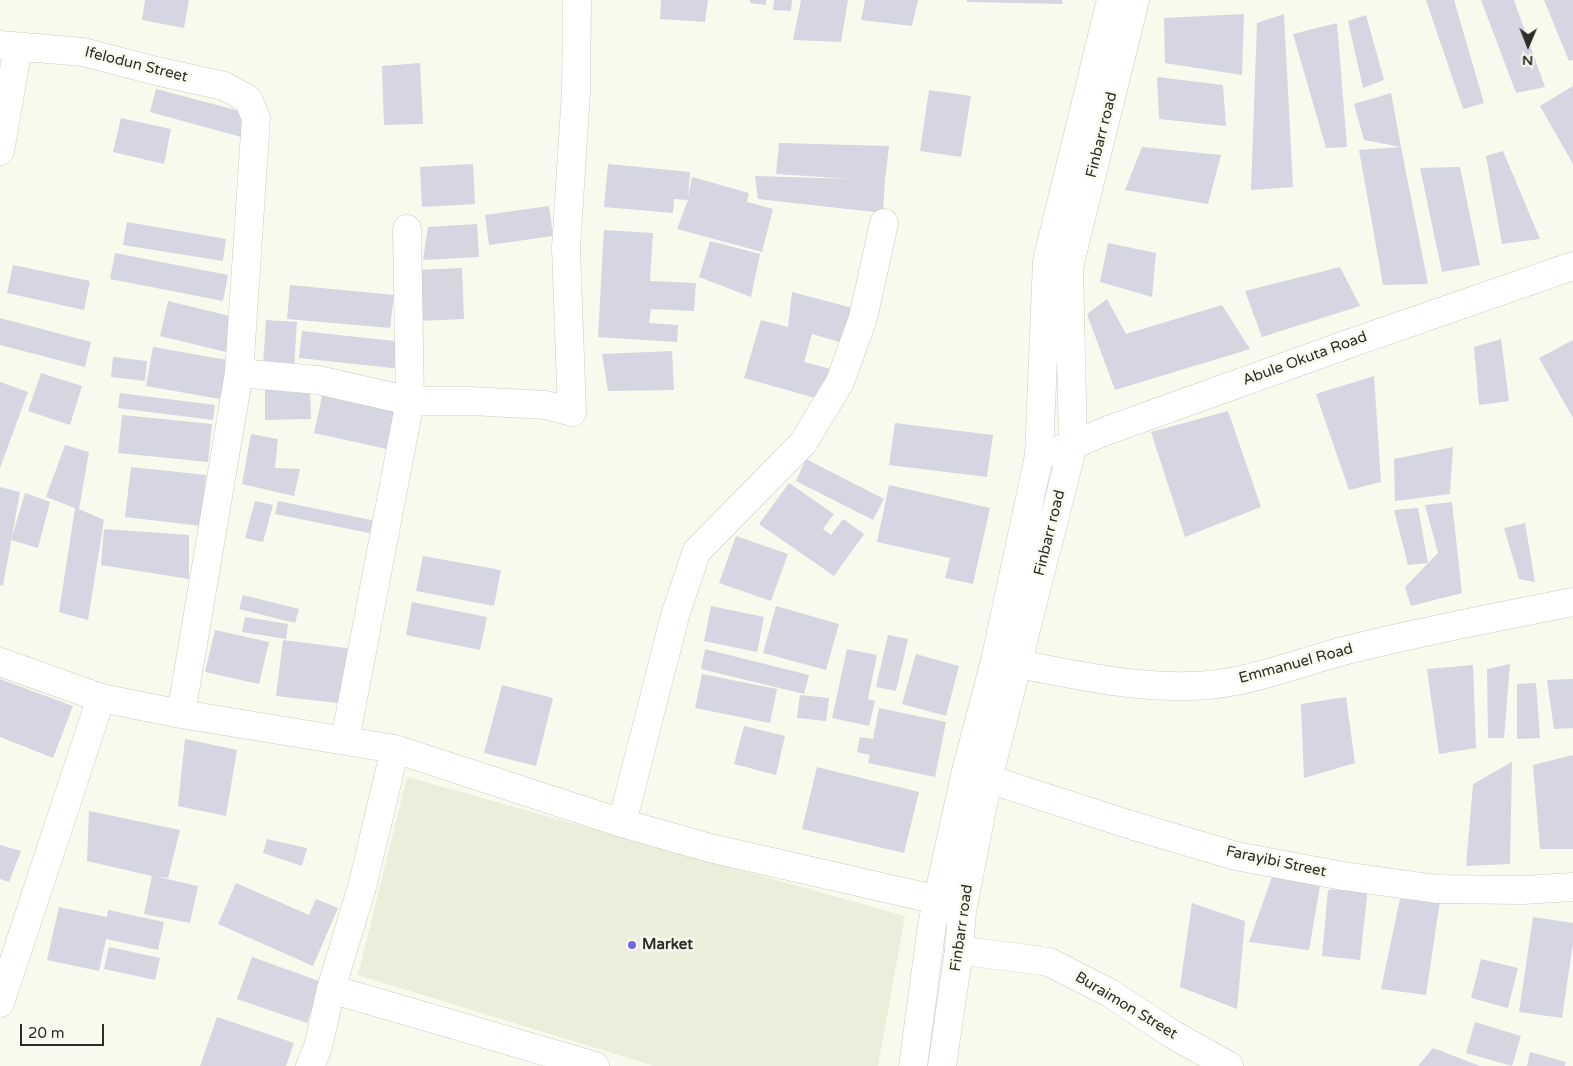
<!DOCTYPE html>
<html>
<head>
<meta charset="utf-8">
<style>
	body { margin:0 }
	#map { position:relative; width:1573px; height:1066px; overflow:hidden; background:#f8faee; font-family:"Varela Round",sans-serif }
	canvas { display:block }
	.north { position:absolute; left:1503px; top:20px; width:50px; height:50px; -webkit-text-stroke:4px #f8faee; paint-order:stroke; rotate:181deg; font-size:14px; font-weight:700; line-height:20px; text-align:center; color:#2d2d29 }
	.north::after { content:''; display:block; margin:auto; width:18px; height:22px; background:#2d2d29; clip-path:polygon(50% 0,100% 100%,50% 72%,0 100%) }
	.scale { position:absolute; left:20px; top:1024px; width:84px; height:22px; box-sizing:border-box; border:2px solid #2d2d29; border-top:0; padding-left:6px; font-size:15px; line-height:18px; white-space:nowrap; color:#2d2d29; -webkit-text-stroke:4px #f8faee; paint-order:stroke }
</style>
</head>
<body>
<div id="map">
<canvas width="1573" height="1066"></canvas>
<div class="north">N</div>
<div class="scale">20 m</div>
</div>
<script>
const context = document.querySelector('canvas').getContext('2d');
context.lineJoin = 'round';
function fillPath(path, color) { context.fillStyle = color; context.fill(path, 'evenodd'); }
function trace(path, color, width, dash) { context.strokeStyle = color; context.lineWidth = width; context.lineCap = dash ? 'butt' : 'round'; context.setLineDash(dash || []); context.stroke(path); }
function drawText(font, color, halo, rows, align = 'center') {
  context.font = font + ' "Varela Round",sans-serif'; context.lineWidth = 5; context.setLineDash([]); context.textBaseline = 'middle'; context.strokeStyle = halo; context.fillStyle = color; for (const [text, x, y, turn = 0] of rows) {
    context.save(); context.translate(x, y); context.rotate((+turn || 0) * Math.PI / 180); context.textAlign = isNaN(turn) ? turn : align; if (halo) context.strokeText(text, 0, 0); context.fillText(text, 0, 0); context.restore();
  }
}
fillPath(new Path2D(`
	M407,777L905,916L878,1066H654L358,975Z`), '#ebeedb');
fillPath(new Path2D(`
	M145,0H189L184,28L142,20Z
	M661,0H708L705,22L660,19Z
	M750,0H766V5L750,3Z
	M774,0H792L791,11L773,10Z
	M801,0H848L841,42L793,40Z
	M865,0H918L912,26L861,20Z
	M967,0H1062L1063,4L967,2Z
	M1426,0H1454L1484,103L1463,109Z
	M1481,0H1514L1545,87L1516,93Z
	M1544,0H1573V60L1569,61Z
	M1244,14L1242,75L1165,63L1164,18Z
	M1284,14L1293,187L1251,190L1257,23Z
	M1366,15L1384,80L1363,88L1348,21Z
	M1337,23L1347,147L1326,148L1293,34Z
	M420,63L423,124L384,125L382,66Z
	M1157,77L1223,85L1226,126L1159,119Z
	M1573,86V164L1540,106Z
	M156,89L247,113L241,137L150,112Z
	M929,90L971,96L961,157L920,151Z
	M1391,93L1401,147L1364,140L1354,104Z
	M121,118L171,129L164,164L113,152Z
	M779,143L889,146L885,180L883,213L758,199L755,176L853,179L776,174Z
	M1142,147L1221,155L1208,204L1125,190Z
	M1401,147L1428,284L1383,285L1359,150Z
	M1503,151L1540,239L1502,244L1486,156Z
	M473,164L475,204L422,207L420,167Z
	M608,164L690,172L688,197L692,177L749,193L747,202L773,209L762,252L677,229L688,200L674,199L673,213L604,207Z
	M1460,167L1480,265L1442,272L1420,168Z
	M549,206L553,236L489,245L485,215Z
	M127,222L226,239L223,261L123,245Z
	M477,224L479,257L423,260L428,227Z
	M604,230L653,233L650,281L696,283L694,311L651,309L649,323L678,325L677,342L598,337Z
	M710,241L760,254L751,297L699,277Z
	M1108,243L1156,253L1152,297L1100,282Z
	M115,253L228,275L223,301L110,279Z
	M13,265L90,281L84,310L7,293Z
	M1340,267L1360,306L1262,337L1245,291Z
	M462,268L464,319L418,321L416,270Z
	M290,285L394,295L390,328L287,319Z
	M792,292L860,310L847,344L812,334L804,362L835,370L826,401L744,378L761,320L788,327Z
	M1107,299L1126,334L1222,305L1250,349L1115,390L1087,314Z
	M168,301L234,317L226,352L160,336Z
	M0,318L91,342L85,367L0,345Z
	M266,320L297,322L294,367L263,365Z
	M302,331L404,342L401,369L299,358Z
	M1501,339L1509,401L1479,405L1474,347Z
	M1573,340V418L1539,358Z
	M153,347L227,360L220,399L146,386Z
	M672,351L674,390L608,391L602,354Z
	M113,357L147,361L145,381L111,377Z
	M41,373L82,386L70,425L28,411Z
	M1374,376L1381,482L1349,490L1316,394Z
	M0,382L28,392L0,468Z
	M310,387L311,419L265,420V388Z
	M324,387L402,404L391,450L314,433Z
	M120,393L215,405L213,420L118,408Z
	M1228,411L1261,507L1185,537L1151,432Z
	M122,415L212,424L208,462L118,453Z
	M895,423L993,435L987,477L889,465Z
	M251,434L278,439L275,468L300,469L294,496L242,484Z
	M65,445L89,452L79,509L104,520L88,620L59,612L75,508L46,497Z
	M1453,447L1450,494L1395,501L1394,459Z
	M806,459L884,499L873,520L796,481Z
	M131,467L206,475L201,526L125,517Z
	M789,483L834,514L823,529L831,535L843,519L864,534L834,576L759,524Z
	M889,485L990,508L973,584L945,578L950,558L877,542Z
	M0,487L20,492L3,586L0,585Z
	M25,493L50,502L38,548L11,540Z
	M255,501L273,505L263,542L245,538Z
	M278,501L381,522L379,535L275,514Z
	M1452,502L1462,593L1411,606L1405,587L1438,553L1425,505Z
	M1418,508L1428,563L1408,565L1394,510Z
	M1525,523L1535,582L1519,579L1504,528Z
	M104,529L189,535V579L101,565Z
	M736,536L788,554L771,601L719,583Z
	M423,556L501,570L494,606L416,591Z
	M243,595L299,609L295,623L239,609Z
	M412,602L487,617L480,650L406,635Z
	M711,606L764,617L757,652L704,641Z
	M776,606L839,624L826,670L763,653Z
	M245,617L288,624L286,639L242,632Z
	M215,630L269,642L259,684L205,672Z
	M888,635L908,639L896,691L876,687Z
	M283,640L353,649L346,704L276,696Z
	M705,649L809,675L804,694L701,669Z
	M847,649L877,655L868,699L875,701L869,726L832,718Z
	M916,654L959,666L946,716L902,704Z
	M1510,664L1504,738H1488L1487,669Z
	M1473,665L1476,748L1439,754L1427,669Z
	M702,674L777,689L770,723L695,708Z
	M0,679L73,706L53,758L0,737Z
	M1573,679V728L1554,729L1547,680Z
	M1536,683L1540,738L1517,739V684Z
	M502,685L553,698L536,766L484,753Z
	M800,695L829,698L826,721L797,718Z
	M1346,697L1355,763L1304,778L1301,704Z
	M879,708L946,722L935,777L868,763L870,755L857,752L860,737L873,739Z
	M744,726L785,736L776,775L734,764Z
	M185,739L237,750L226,816L178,806Z
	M1573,755V849H1540L1533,765Z
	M1512,762L1510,864L1466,866L1473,784Z
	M817,767L919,792L904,853L802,829Z
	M89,811L180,830L168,878L154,876L198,886L190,923L144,914L152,876L87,861Z
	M267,839L307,848L302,866L263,853Z
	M0,845L21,851L9,882L0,879Z
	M1273,874L1320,886L1309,950L1249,942Z
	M236,883L309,915L316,899L338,908L313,966L218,924Z
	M1368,887L1360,960L1322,956L1328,890Z
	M1400,899L1440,901L1426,995L1381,989Z
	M1192,903L1245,921L1237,1009L1180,987Z
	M59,907L107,917L108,910L164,922L158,950L106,939L99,971L47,960Z
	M1533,917L1573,923V943L1562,1018L1519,1012Z
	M109,947L160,958L155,980L104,969Z
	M252,957L322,982L307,1023L237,999Z
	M1481,959L1518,968L1508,1008L1471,998Z
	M217,1017L294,1043L286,1066H200Z
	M1475,1022L1521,1036L1512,1066L1466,1053Z
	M1433,1048L1480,1066H1418Z
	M1530,1052L1566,1062L1565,1066H1527Z`), '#d5d6e1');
const street = new Path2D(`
	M0,45L83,52L156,71L224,86L248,99L256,118L239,373L181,714
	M0,151L18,47
	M239,373L318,380L410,401H471L546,405L572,412L566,248L576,92L577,0
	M1039,456L1073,445L1103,432L1351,343L1573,266
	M0,662L101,698L181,714L395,749L622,823L710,848L938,900
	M1017,664C1074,674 1131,688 1189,686C1246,685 1294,664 1347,650C1422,631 1497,617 1573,602
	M345,740L410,401L407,229
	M988,779L1134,826L1236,856L1343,876L1437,889L1523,890L1573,887
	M622,823L676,612L697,551L803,443L840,382L863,318L884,223
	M959,950L1049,962L1110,993L1172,1034L1229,1066
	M331,989L595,1066
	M0,1003L101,698
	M310,1066L318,1047L331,989L362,887L395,749`);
const secondary = new Path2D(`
	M913,1066L932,925L966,771L995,661L1039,456L1047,261L1111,0
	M942,1066L959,950L962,911L988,779L1073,445L1069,267L1135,0`);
trace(street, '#cbcdc1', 29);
trace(secondary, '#cbcdc1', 29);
trace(street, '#fff', 28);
trace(secondary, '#fff', 28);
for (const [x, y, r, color] of [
	[632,945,5,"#6f6ae4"]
]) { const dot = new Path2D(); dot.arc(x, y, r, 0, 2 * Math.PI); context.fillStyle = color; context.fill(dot); trace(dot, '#f8faee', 2); }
drawText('15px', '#2d2d29', '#f8faee', [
	["Ifelodun Street",136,65,14],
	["Finbarr road",1102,135,-76],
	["Abule Okuta Road",1305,359,-20],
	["Finbarr road",1050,533,-76],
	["Emmanuel Road",1296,664,-15],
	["Farayibi Street",1276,862,12],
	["Finbarr road",962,928,-82],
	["Buraimon Street",1126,1006,31]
]);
drawText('bold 15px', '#2d2d29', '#f8faee', [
	["Market",642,945]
], 'left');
</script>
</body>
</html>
